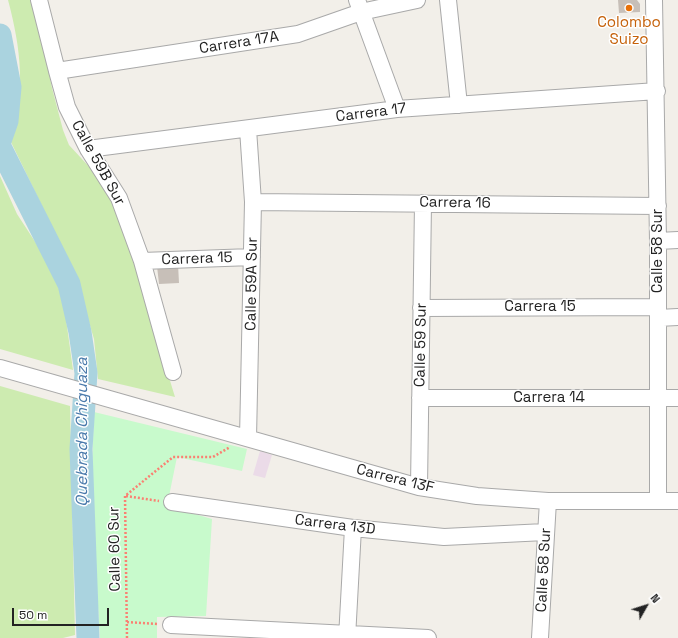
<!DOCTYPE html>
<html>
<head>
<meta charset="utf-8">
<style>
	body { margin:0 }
	#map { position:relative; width:678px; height:638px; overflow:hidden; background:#f2efe9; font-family:"Space Grotesk",sans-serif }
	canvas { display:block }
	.north { position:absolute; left:626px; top:586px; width:40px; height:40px; -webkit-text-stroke:3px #fff; paint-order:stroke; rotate:51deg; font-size:11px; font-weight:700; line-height:16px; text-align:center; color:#222 }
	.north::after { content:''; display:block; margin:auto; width:14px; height:18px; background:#222; clip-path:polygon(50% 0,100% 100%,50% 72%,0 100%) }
	.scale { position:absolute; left:12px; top:608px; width:97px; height:18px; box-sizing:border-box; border:2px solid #222; border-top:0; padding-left:5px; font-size:12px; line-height:14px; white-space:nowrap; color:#222; -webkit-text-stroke:3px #fff; paint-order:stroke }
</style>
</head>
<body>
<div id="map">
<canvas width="678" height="638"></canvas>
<div class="north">N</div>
<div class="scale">50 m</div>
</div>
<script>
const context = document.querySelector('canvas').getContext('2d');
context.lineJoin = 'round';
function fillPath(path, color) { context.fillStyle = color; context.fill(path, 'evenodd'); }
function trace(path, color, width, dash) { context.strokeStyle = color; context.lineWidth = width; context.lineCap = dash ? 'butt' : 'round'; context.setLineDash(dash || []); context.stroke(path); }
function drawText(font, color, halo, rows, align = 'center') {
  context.font = font + ' "Space Grotesk",sans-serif'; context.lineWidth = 3; context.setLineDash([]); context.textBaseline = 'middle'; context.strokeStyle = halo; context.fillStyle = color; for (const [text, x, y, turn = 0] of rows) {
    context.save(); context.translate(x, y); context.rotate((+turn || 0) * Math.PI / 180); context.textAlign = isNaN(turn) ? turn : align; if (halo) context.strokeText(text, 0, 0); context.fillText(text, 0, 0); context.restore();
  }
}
fillPath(new Path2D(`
	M260,451L272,455L265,478L253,475Z`), '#ebdbe8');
fillPath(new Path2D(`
	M8,0H32L42,38L52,88L63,130L69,145L106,185L130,250L175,397L98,379L94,339L78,286L57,237L10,140C26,91 21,49 8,0Z
	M0,176L17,214L47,260L62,290L73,370L0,349Z
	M0,386L70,406L75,635L63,638H0Z`), '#cdebb0');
fillPath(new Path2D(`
	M94,412L247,449L242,471L177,457L167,506L212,519L206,616L157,617V638H100L91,494Z`), '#c8facc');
trace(new Path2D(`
	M0,35L10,87L7,121L0,141
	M0,147L69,284L80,332L86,373L81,449L88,638`), '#aad3df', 23);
fillPath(new Path2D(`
	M618,0H637L640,4V12L619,13Z
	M178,264L179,283L159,284L157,266Z`), '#c7bfb8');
const minor = new Path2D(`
	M39,0L57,71L67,107L88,149L119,198L142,261L173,372
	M357,0L397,109
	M448,0L459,105
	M654,0L658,241V501
	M57,71L298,34L361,12L417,0
	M248,129L253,202L248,438
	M88,149L397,109L657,91
	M253,202L658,206
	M658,241L678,240
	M142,261L252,257
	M421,308L658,307
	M658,318L678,317
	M0,368L419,487L477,496L548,501H678
	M420,398H678
	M419,487L423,203
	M172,502L353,528L444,537L545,532
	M171,625L428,638
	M347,638L353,528
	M540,638L548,501`);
trace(minor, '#a9a9a9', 18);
trace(new Path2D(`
	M126,496L159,501
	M127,622L158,624
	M127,638L125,496L173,457H213L230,447`), '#fa8072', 2.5, [2, 2]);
trace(minor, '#fff', 16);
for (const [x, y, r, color] of [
	[629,8,4,"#e8710a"]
]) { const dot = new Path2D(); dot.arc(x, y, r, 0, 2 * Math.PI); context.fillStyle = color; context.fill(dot); trace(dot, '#fff', 1.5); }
drawText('15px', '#c56008', '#fff', [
	["Colombo",629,23],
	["Suizo",629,40]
]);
drawText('15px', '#222', '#fff', [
	["Carrera 17A",239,43,-9],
	["Carrera 17",371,113,-7],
	["Calle 59B Sur",98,163,61],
	["Carrera 16",455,203,1],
	["Calle 58 Sur",658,251,-90],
	["Carrera 15",197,259,-2],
	["Calle 59A Sur",252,284,-89],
	["Carrera 15",540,307],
	["Calle 59 Sur",421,345,-89],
	["Carrera 14",549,398],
	["Carrera 13F",395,479,14],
	["Carrera 13D",335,525,7],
	["Calle 60 Sur",115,549,-91],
	["Calle 58 Sur",544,570,-87]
]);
drawText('italic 16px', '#4a7aab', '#fff', [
	["Quebrada Chiguaza",83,432,-90]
]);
</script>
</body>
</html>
